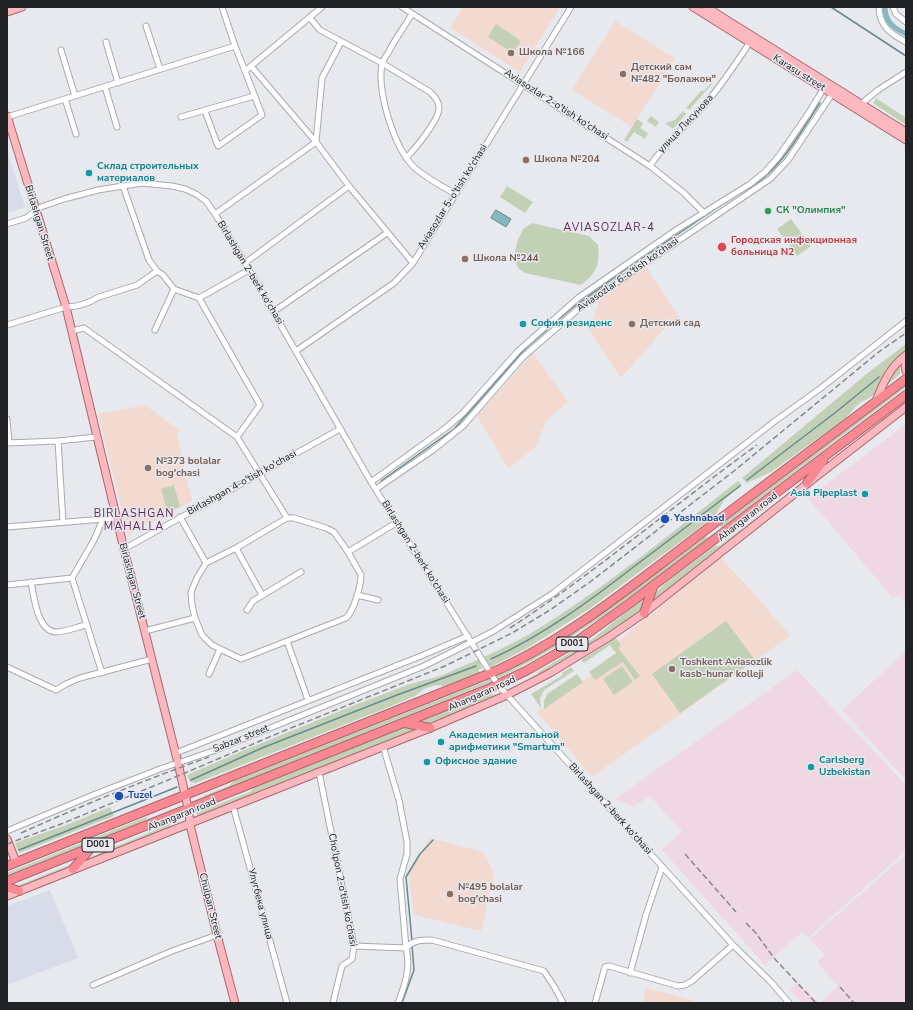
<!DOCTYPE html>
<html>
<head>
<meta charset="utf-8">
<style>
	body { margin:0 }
	#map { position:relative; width:913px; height:1010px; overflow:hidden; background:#e7e9ee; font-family:"Nunito Sans",sans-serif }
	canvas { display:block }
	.frame { position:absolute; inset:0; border:8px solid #222325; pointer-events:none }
</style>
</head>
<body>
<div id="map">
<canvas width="913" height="1010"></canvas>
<div class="frame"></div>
</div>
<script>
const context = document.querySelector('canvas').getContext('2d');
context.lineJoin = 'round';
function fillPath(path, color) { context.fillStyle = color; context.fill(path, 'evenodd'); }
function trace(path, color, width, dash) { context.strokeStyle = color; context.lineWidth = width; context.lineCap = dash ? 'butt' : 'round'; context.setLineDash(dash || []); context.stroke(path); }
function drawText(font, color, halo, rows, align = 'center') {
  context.font = font + ' "Nunito Sans",sans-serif'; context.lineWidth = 3; context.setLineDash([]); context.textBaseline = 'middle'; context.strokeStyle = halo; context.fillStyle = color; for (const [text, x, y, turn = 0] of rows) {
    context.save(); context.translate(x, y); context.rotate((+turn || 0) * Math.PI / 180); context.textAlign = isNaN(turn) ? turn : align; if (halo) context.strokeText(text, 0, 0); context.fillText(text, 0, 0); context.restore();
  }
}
fillPath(new Path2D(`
	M7,151L25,207L7,213Z
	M50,890L78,958L7,985V906Z`), '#d7dce8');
fillPath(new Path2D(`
	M905,425L906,427V604L899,595L893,598L808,498Z
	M906,651V780L842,710Z
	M797,670L906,785V851L808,938L802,932L765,965L662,850L682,831L650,796L633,807L615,799Z
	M906,854V1003H820L838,986L817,962L825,955L810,939Z
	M798,982L819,1003H802L790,990Z`), '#f0d8e2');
fillPath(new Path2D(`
	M463,7H560L520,72L450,28Z
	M615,21L675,58L632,127L572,90Z
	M645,265L680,319L663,330L621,378L589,330L602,294Z
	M533,353L568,402L547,420L535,448L508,468L477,416Z
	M145,405L179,430L177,436L192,501L128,535L98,414Z
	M720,557L758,598L790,636L592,777L537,712L614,659L618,641Z
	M430,838L483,852L494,874L481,931L414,915L408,871Z
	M646,988L692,1000L695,1003H643Z`), '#f2dad0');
fillPath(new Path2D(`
	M496,24L521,41L513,53L488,37Z
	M711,83L712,84L689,110L686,108L701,91H704Z
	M876,98L906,118V125L873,103Z
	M683,111L686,114L674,128H672L665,123L675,120Z
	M651,116L659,122L656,127L647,121Z
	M637,119L643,123L640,128L648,133L645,139L634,132L627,142L624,140Z
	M507,186L533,202L525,213L500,197Z
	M791,219L811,246L797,256L777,229Z
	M532,223L589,236L598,245C600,264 597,273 581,285L525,273L518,268L514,258L517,242L523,229Z
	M906,344V351L894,361L874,394C870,398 867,399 863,401C856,405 851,412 846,418L771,472L747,483L742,478L869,372Z
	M900,364V374L883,388Z
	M904,385L906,387L721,528L720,525Z
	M806,480L656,600L652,601L654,594L669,580L715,546H719Z
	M738,481L742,485L724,500L715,516L589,609L529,647L487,669L482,658C500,649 519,641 536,630C608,586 672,532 738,481Z
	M174,485L180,507L167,511L161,489Z
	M706,536L708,539C637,591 568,646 488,683L205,797L204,796L229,786L234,781L486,681C566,643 636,590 706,536Z
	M644,598H645L641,610L606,635L539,675L538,672L591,640Z
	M726,621L755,660L680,713L652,674Z
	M616,638L621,645L618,648L640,676L635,680L623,662L595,680L589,672L616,653L615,651L616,650L614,651L610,645L584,663L581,660Z
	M477,660H479L482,668L478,670L480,673L444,686L436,685L424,689L415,696L384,709L196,783L190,782L187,775L247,749L355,705L410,684L440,676Z
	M622,666L633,682L614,695L603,679Z
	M571,667L574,671L544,690L540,699L541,708L531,694L563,675L562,673Z
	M577,674L583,682L544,709V701L547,694Z
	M489,694L500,695L428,724L417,721Z
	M407,726L418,729L197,817V812L250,792L256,785Z
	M110,807L114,816L19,853L15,843L69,824Z
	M149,816L144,821L7,875V873Z
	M170,824L171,827L84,862L88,858Z
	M74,863L69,868L17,889L15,887Z`), '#c2d1b6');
const water = new Path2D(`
	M496,210L511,219L506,227L491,218Z`);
fillPath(water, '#85b8be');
trace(water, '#678b90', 1);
trace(new Path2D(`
	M831,7L906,56
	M752,186C783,167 800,132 820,103
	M747,480L836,412L879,377
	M381,481L454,429L526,348L572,308L629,267L721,205
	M491,659C544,635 591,600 636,565C671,539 705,512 740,486
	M191,780L262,748L397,695L476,666
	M19,850L177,787
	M412,941L406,877L420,854L433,840
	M402,1003L414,970L412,945`), '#678b90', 1.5);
trace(new Path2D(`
	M885,7C885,22 894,28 906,34`), '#85b8be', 5);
const minor = new Path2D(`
	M222,7L235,46L245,71L322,7
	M402,7L650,166L684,193L704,213
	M879,7C879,26 891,34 906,42
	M893,7L896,14L906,22
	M412,14C404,27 395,39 388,53C386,56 383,60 382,64C377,91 393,144 412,165C423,177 441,185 455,194
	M310,18L320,30L382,63L430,92C435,97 439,101 439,108C439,120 415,149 406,158
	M146,26L160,69
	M106,42L118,83
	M341,42L322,78L316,142L349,186L413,263
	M61,50L75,96
	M105,87L117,127
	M65,99L76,134
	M861,104L878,90L906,72
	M205,111L218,146L262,115L245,71
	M7,117L235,46
	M181,117L254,96
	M650,166C664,144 684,128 701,109C719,89 735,65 750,42
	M123,186L149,260L157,271L163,275L174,289L199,298L249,270
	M215,214L316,142L251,66
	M7,224L26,218L41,207L64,199L98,190L142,183L172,186L185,189L196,194L206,201L215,214L245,263L371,482L498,685L733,945L771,982L789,1003
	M245,263L349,186
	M199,298L260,405L237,437
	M273,312L387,233
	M7,325L66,307C77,307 89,303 99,297L137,285L157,271
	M155,330L174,289
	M72,331L84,328L237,437L287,518
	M296,351L394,283L413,263L571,7
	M7,419L9,443
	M58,441L63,522
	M7,443L58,441L96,437
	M371,482L447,427L463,413L518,351L578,298L676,230L750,184L765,172L779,156L808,114L825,86
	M376,489L433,450L463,426L523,357L583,305L770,179L788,160L834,91
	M180,517L206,563
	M287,518H294L326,528L334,532L348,552L361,575C361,585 354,611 346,618L241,659L212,645L202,635L195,618L192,605L191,592L197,578L206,563L236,548Z
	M7,527L116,518
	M236,548L262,595
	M124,549L340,429
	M348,552L396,523
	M31,582C34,596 37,631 56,632C65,632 77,627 86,625
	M7,585L72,578
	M357,595L378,600
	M247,610L253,601L301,572
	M145,631L195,618
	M287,641L308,700
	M7,667L56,690L66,684L80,678L152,659
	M102,673L72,578L94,540L103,519
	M209,674L220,649
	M383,746L399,800L407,842V854L400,879L406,948C411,967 405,985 398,1003
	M176,753L421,656L468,636
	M319,772L354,946L352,959L342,966L333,1003
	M233,806L287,1003
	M7,831L93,795L160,769L213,751L424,666L492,632L552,594L775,421L821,388L906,321
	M354,946L406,948C413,940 422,940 432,940L544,971L555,988L563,1003
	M630,973L646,915L662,867
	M93,985L172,951L217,935
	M595,1003L605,967L609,966L678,986L685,985L692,981L733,945`);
const major = new Path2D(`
	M693,7L906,140
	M706,7L906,132
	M7,12L22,7
	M7,116L66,307L124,549L178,763L188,808L191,829L217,935L235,1003
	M906,361L905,366L906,371
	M876,401C883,383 890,367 906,355
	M7,839L16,862
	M7,896L430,728L507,695L550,673L609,637L644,613L817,476L906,407`);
const highway = new Path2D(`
	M807,483L823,461
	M644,613L653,587
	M405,723L430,728
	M7,866L491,673C561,643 625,591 686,545C759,489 833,434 906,379
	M73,869L90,849
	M7,881L488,689L526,671L573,644L630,603L906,395
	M7,887L19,891`);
trace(minor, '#a7aaae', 7);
trace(major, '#ad656c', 9);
trace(highway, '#ad656c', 10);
trace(minor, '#fff', 5);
trace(major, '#fbb8be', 7);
trace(highway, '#f88992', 8);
trace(new Path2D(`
	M510,628C596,572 674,505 757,445
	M21,833C83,805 145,780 209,757
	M7,844L61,824L166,781L286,730L445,666L512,633L550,610L590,582L734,471L880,351L906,333
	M685,854L736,912
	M746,923L755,932L774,958L816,1003
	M840,987L854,1003`), '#86888b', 1.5, [6, 3]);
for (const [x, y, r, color] of [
	[511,53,4,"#8d6e63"],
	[623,74,4,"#8d6e63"],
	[526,160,4,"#8d6e63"],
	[89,173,4,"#0f9aa8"],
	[768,211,4,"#2e9e5b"],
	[722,247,5,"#e0444e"],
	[465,259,4,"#8d6e63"],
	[523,324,4,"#0f9aa8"],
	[632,324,4,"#8d6e63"],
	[148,468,4,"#8d6e63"],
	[865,494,4,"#0f9aa8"],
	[665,519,5,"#1a4fb4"],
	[672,669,4,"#8d6e63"],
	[441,742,4,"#0f9aa8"],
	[427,762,4,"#0f9aa8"],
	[811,767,4,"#0f9aa8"],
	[119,796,5,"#1a4fb4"],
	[450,894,4,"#8d6e63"]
]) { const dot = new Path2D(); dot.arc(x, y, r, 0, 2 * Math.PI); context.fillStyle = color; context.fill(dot); trace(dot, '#e7e9ee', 1.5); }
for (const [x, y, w] of [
	[572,644,32],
	[98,845,32]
]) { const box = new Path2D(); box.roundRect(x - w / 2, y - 7, w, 14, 3); context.fillStyle = '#e7e9ee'; context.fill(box); trace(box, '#222325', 1); }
drawText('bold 9px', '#222325', null, [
	["D001",572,644],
	["D001",98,845]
]);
drawText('bold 10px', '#785e54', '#e7e9ee', [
	["Школа №166",519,53],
	["Детский сам",631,68],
	["№482 \"Болажон\"",631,80],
	["Школа №204",534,160],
	["Школа №244",473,259],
	["Детский сад",640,324],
	["№373 bolalar",156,462],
	["bog'chasi",156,474],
	["Toshkent Aviasozlik",680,663],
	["kasb-hunar kolleji",680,675],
	["№495 bolalar",458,888],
	["bog'chasi",458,900]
], 'left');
drawText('10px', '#222325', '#e7e9ee', [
	["Karasu street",799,73,32],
	["Aviasozlar 2-o'tish ko'chasi",556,105,33],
	["улица Лисунова",686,124,-47],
	["Aviasozlar 5-o'tish ko'chasi",453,197,-58],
	["Birlashgan Street",39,223,73],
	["Birlashgan 2-berk ko'chasi",250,273,59],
	["Aviasozlar 6-o'tish ko'chasi",628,275,-35],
	["Birlashgan 4-o'tish ko'chasi",242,483,-29],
	["Ahangaran road",748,517,-38],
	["Birlashgan 2-berk ko'chasi",415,552,58],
	["Birlashgan Street",132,581,75],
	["Ahangaran road",482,694,-24],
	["Sabzar street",241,739,-22],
	["Birlashgan 2-berk ko'chasi",610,809,48],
	["Ahangaran road",182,815,-22],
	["Cho'lpon 2-o'tish ko'chasi",342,890,79],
	["Улугбека улица",260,904,75],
	["Chulpan Street",210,906,76]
]);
drawText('bold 10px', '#0d838f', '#e7e9ee', [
	["Склад строительных",97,167],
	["материалов",97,179],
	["София резиденс",531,324],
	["Asia Pipeplast",857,494,"right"],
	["Академия ментальной",449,736],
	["арифметики \"Smartum\"",449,748],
	["Carlsberg",819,761],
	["Uzbekistan",819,773],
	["Офисное здание",435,762]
], 'left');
drawText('bold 10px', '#27864d', '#e7e9ee', [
	["СК \"Олимпия\"",776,211]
], 'left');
drawText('bold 10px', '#be3a42', '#e7e9ee', [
	["Городская инфекционная",731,241],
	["больница N2",731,253]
], 'left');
drawText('bold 10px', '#164399', '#e7e9ee', [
	["Yashnabad",674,519],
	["Tuzel",128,796]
], 'left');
context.letterSpacing = '1px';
drawText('11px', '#602b59', '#e7e9ee', [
	["AVIASOZLAR-4",609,228],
	["BIRLASHGAN",134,514],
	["MAHALLA",134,527]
]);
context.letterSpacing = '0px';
</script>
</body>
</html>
